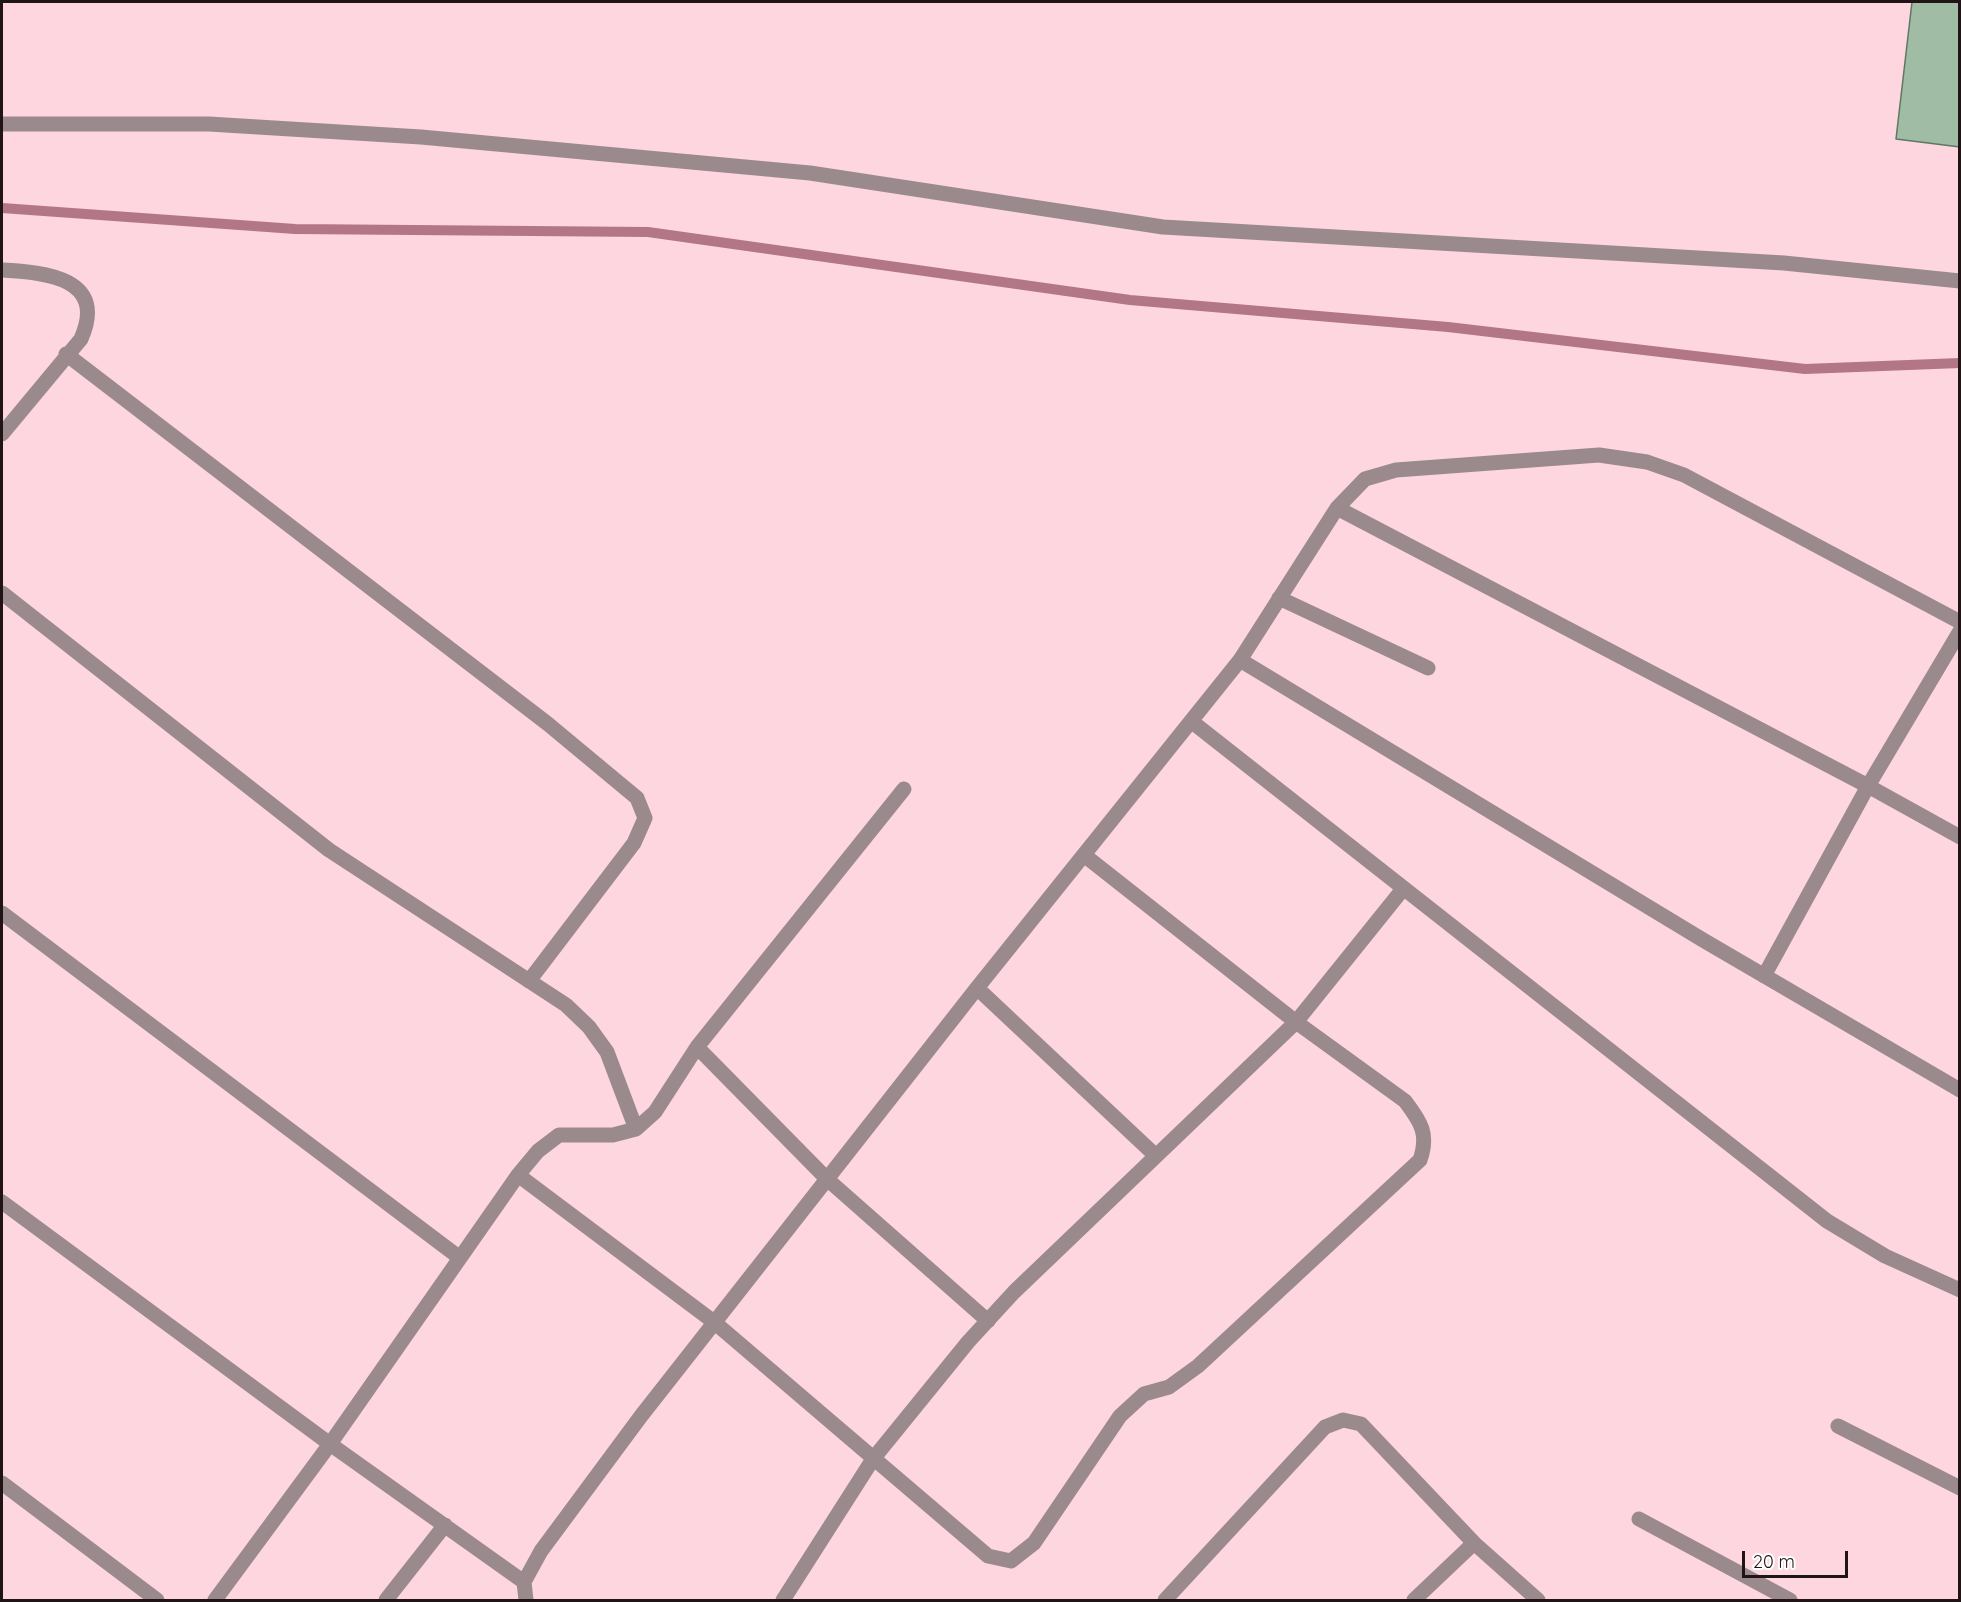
<!DOCTYPE html>
<html>
<head>
<meta charset="utf-8">
<style>
	body { margin:0 }
	#map { position:relative; width:1961px; height:1602px; overflow:hidden; background:#fdd6e0; font-family:Quicksand,sans-serif }
	canvas { display:block }
	.frame { position:absolute; inset:0; border:3px solid #211417; pointer-events:none }
	.scale { position:absolute; left:1742px; top:1551px; width:106px; height:27px; box-sizing:border-box; border:3px solid #211417; border-top:0; padding-left:8px; font-size:18px; line-height:21px; white-space:nowrap; color:#211417; -webkit-text-stroke:4px #fff; paint-order:stroke }
</style>
</head>
<body>
<div id="map">
<canvas width="1961" height="1602"></canvas>
<div class="frame"></div>
<div class="scale">20 m</div>
</div>
<script>
const context = document.querySelector('canvas').getContext('2d');
context.lineJoin = 'round';
function trace(path, color, width, dash) { context.strokeStyle = color; context.lineWidth = width; context.lineCap = dash ? 'butt' : 'round'; context.setLineDash(dash || []); context.stroke(path); }
function fillPath(path, color) { context.fillStyle = color; context.fill(path, 'evenodd'); }
trace(new Path2D(`
	M2,208L295,229L648,232L1130,300L1448,327L1805,369L1960,363`), '#b27687', 10);
const building = new Path2D(`
	M1912,2H1960V147L1896,139Z`);
fillPath(building, '#a0bca4');
trace(building, '#5e7762', 1.5);
trace(new Path2D(`
	M2,124H209L421,137L810,173L1163,227L1784,263L1960,281
	M2,270C45,272 108,278 81,339L2,434
	M66,354L548,724L637,798L645,818L634,843L529,981
	M1337,508L1868,786L1960,837
	M2,593L329,850L566,1005L589,1027L607,1052L636,1129
	M1279,598L1428,668
	M1240,660L1703,940L1960,1090
	M1191,721L1827,1221L1885,1256L1960,1290
	M2,913L460,1258
	M1764,976L1868,786L1960,631
	M977,988L1156,1156
	M697,1047L827,1179L988,1321
	M518,1175L714,1322L988,1556L1011,1561L1034,1543L1120,1416L1144,1394L1169,1387L1198,1366L1420,1160C1429,1134 1421,1122 1405,1101L1296,1022L1084,855
	M2,1202L330,1444L524,1582
	M1838,1426L1960,1488
	M2,1483L157,1600
	M1639,1519L1790,1600
	M215,1600L330,1444L518,1175L538,1151L559,1135H613L636,1129L655,1112L697,1047L904,789
	M386,1600L445,1525
	M526,1600L524,1582L541,1551L641,1416L977,988L1240,660L1337,508L1365,479L1396,470L1599,455L1647,462L1684,475L1960,622
	M783,1600L873,1459L968,1342L1014,1292L1296,1022L1403,889
	M1165,1600L1325,1427L1343,1420L1361,1424L1474,1543L1538,1600
	M1414,1600L1474,1543`), '#9a8a8e', 15);
</script>
</body>
</html>
